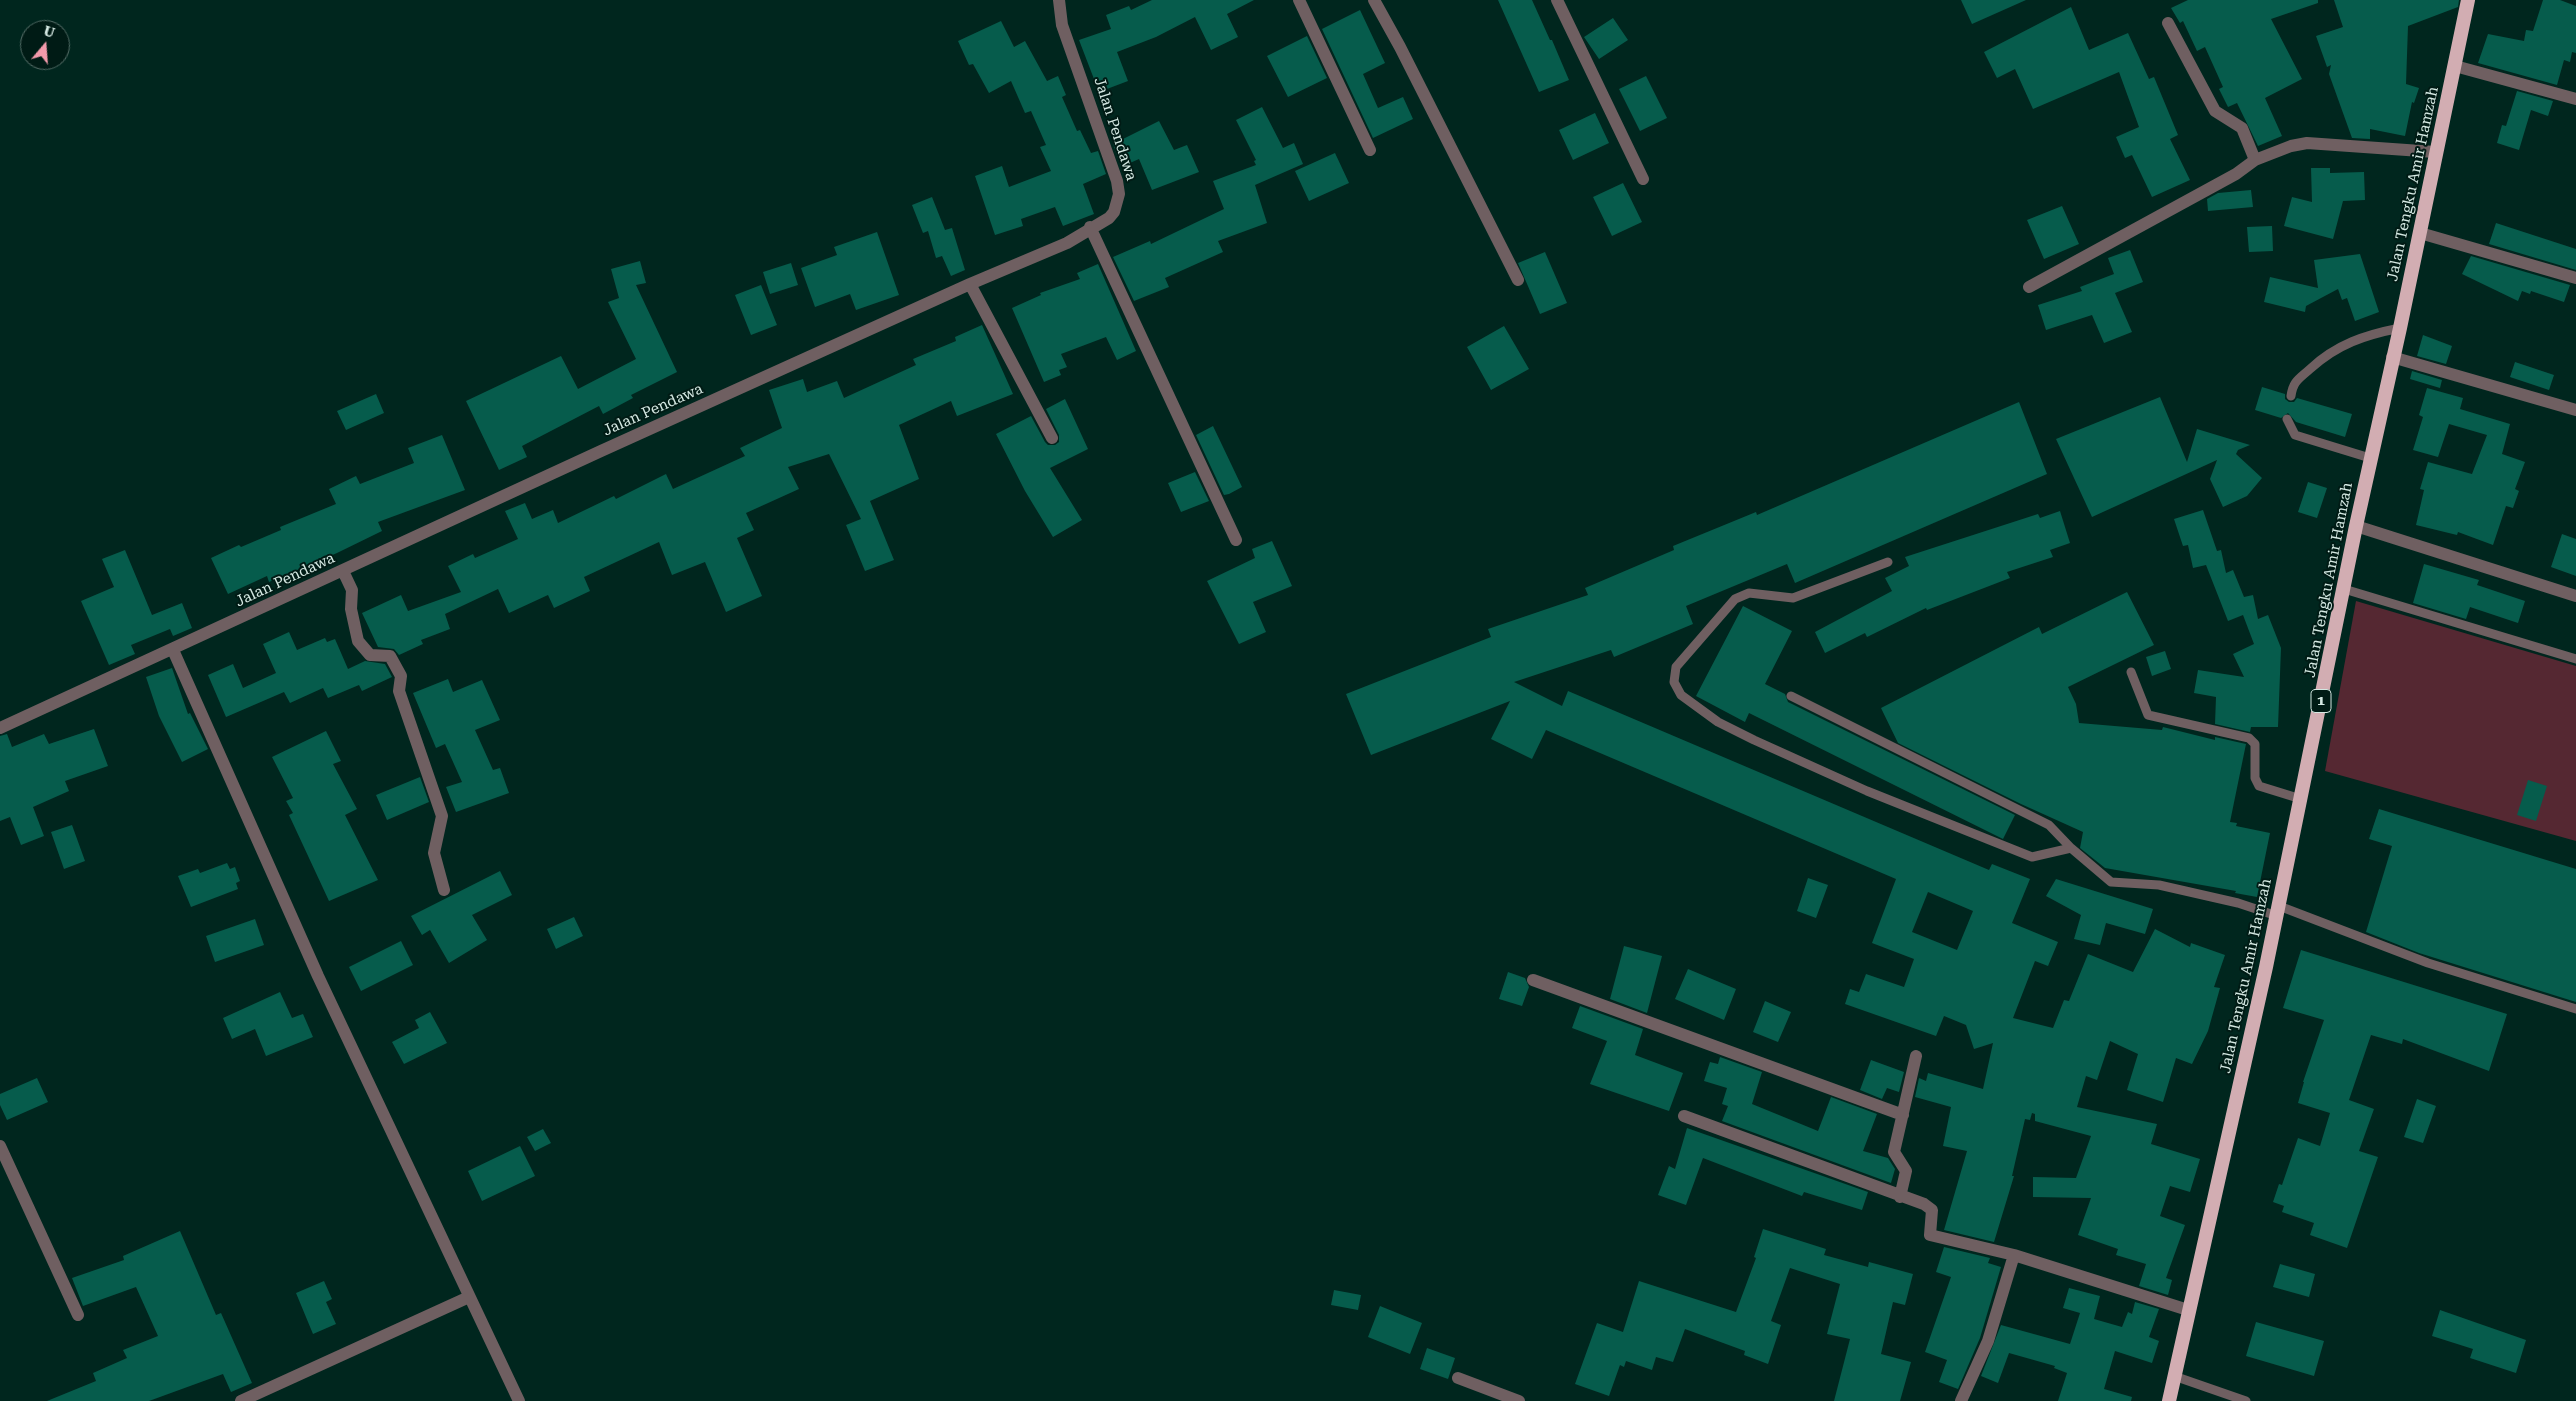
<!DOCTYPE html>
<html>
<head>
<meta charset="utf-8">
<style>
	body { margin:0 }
	#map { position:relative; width:2576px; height:1401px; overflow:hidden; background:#00261e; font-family:"Roboto Serif",serif }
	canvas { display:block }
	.north { position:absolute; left:20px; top:20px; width:50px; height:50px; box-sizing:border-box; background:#001b15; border:1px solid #556d67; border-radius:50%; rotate:18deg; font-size:14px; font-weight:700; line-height:20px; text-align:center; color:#d5e9e3 }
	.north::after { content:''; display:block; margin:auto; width:18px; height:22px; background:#f39aab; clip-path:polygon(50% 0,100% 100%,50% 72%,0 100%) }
</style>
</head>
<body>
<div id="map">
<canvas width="2576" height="1401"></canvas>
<div class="north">U</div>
</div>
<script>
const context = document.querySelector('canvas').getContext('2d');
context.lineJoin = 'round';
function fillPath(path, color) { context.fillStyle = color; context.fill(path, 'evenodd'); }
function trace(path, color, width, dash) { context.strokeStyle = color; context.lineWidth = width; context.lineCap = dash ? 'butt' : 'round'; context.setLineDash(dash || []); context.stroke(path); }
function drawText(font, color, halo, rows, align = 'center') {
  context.font = font + ' "Roboto Serif",serif'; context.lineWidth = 4; context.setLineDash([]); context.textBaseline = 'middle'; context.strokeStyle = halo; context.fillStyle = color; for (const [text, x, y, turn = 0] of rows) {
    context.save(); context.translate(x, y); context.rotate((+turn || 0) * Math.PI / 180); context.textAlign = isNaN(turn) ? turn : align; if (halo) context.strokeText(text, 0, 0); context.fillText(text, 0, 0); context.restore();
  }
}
fillPath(new Path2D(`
	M2356,601L2576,666V841L2325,771Z`), '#552832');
fillPath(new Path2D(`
	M1152,0H1254L1227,14L1238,37L1211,50L1195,17L1156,37L1117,52L1128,81L1099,92L1079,40L1111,29L1106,15L1129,6L1131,10Z
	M1498,0H1532L1550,40H1552L1569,80L1539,92Z
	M1961,0H2026L1972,24Z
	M2188,0H2318V3L2271,19L2302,79L2265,98L2282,136L2258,146L2237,103L2228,107L2219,89L2223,87L2205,47L2197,51L2183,21L2180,23L2171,8Z
	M2334,0H2459L2458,7L2408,26L2406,84L2419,88L2414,103L2412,102L2405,136L2370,129V139L2352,138L2329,74L2331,65L2327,67L2316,36L2343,27Z
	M2543,0H2560L2576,6V53L2572,52L2570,62L2564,60L2557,85L2478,63L2488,34L2524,41L2526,30L2533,31Z
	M2071,7L2089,50L2128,33L2149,79L2154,77L2178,135L2170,139L2190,180L2152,197L2132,155L2125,158L2116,137L2139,127L2119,72L2033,109L2015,69L1997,78L1984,52Z
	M1360,10L1385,63L1363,74L1378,108L1403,97L1413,119L1373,138L1322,29Z
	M1613,18L1628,40L1599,59L1584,37Z
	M1001,21L1014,47L1025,41L1047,81L1058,76L1066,95L1062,97L1077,131L1080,130L1091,153L1098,151L1106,174L1083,184L1094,214L1063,226L1055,207L1021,219L1023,226L995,235L975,176L1002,166L1009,187L1051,171L1040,147L1046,145L1031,111L1025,113L1011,81L989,93L973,64L969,65L958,41Z
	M1307,36L1327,78L1288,97L1267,56Z
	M1646,76L1667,118L1640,131L1619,89Z
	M2517,91L2553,101L2548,116L2531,110L2519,150L2497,143L2502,125L2506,126Z
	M1262,107L1283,148L1294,143L1303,164L1255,185L1267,223L1218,241L1223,252L1165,278L1169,287L1134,301L1113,257L1150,241L1151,244L1224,209L1213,181L1256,165L1254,161L1256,160L1236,120Z
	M1595,113L1609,143L1573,160L1559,130Z
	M1159,121L1174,150L1187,145L1199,172L1152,190L1139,159L1121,167L1113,144Z
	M1335,153L1349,183L1309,201L1295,171Z
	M2311,168H2330V173L2364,172L2365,200L2343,201L2333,239L2284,226L2292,197L2312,202Z
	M1623,183L1642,222L1612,236L1593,197Z
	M2251,190L2253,207L2208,211L2207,199L2218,193Z
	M932,197L945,230L952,228L965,270L951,276L942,256L936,258L928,231L923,233L912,205Z
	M2062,206L2079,244L2044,259L2027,220Z
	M2496,223L2576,249V270L2489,244Z
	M2272,226L2273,251L2249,252L2247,227Z
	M877,232L899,295L856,310L850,294L815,307L801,268L837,255L834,247Z
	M2130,250L2143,282L2115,293L2132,332L2104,343L2092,315L2046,330L2038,305L2082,291L2080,287L2114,274L2108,258Z
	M1545,252L1567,303L1540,314L1518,263Z
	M2360,254L2379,312L2355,321L2347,298L2342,300L2338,289L2306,306L2305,312L2264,302L2270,277L2318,288L2314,260Z
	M2471,256L2570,285L2564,302L2531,291L2530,294L2522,291L2518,301L2462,274Z
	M640,261L646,283L636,285L677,372L631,395L633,398L603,414L599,406L522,446L527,457L499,470L466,401L561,356L578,389L636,359L608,302L619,298L611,269Z
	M791,263L798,285L770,294L763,272Z
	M1098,264L1136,351L1117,360L1106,337L1061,354L1067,367L1059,370L1061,375L1044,382L1012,308L1041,295L1040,293L1080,279L1077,273Z
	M761,285L777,325L751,335L735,295Z
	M982,325L1013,394L957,416L951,401L899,425L919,479L870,501L894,560L865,571L846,525L861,519L829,454L788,467L799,489L746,513L754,530L737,538L762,596L726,612L705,562L672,575L659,542L584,577L590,591L554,608L548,595L509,613L498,589L445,614L450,629L421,640L423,644L399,655L394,649L378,647L362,613L401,595L408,611L461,592L448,566L473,554L475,558L518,539L505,511L525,503L532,519L553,510L558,523L614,496L616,499L666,474L673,489L745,456L740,448L782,428L769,390L803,379L807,392L837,381L844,398L916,365L913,359L956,341L955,337Z
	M1504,326L1529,369L1491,390L1467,347Z
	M2423,335L2452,346L2446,364L2417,356Z
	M2515,362L2554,375L2549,390L2510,377Z
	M2412,371L2442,380L2440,388L2410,379Z
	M2262,387L2285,394V399L2289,402H2294L2297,398L2352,414L2345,437L2296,422L2288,413L2281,418L2255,410Z
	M2427,388L2463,398L2460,409L2510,424L2502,454L2525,462L2515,489L2519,491L2513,508L2506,506L2493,545L2458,532L2457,535L2416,525L2424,490L2420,489L2428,462L2472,474L2487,435L2449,424L2438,457L2413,450L2423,417L2419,415Z
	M376,394L384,413L346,430L337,411Z
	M2160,397L2187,462L2197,429L2250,445L2238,450L2236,454L2262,478L2247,496L2223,507L2210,479L2217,460L2092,517L2056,439Z
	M1065,399L1088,449L1050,468L1082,520L1053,537L1025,491L996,434L1031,416L1045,442L1048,445H1055L1059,442V435L1046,409Z
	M2019,402L2047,474L1795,583L1787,564L1686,606L1693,624L1614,657L1611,650L1514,682L1562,706L1568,691L1989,870L1992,864L2030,879L2012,923L2058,942L2048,966L2035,961L2013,1018L2053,1028L2064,1000L2069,1001L2088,954L2133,972L2155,929L2190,947L2191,943L2225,955L2214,987L2220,988L2208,1031L2192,1064L2176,1058L2163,1102L2127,1090L2138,1054L2110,1041L2097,1080L2086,1076L2077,1107L2157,1124L2151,1144L2200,1159L2190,1192L2170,1186L2160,1216L2185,1225L2166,1278L2172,1280L2168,1295L2139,1286L2146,1264L2116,1255L2118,1249L2078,1235L2091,1198L2033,1197V1177L2076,1178L2091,1136L2035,1121V1114L2032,1113L2030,1120L2025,1119L2012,1176H2014L1994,1242L1944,1230L1967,1151L1943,1146L1951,1107L1915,1097L1919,1078L1926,1081L1928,1073L1983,1089L1993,1043L1974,1049L1966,1025L1944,1016L1936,1036L1845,1004L1850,989L1859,992L1866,974L1904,987L1914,959L1872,943L1896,879L1546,730L1532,759L1491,739L1510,701L1371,755L1346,694L1491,637L1488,629L1588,595L1585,588L1674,550L1673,546L1756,512L1757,515ZM1928,892L1973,911L1957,950L1912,932Z
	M1213,426L1242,487L1229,494L1224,495L1196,435Z
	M442,435L465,490L378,522L382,531L337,553L269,582L267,576L228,594L211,558L239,545L241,547L281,530L280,527L336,504L329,489L356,476L360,484L414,463L408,448Z
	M1195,472L1209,501L1181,512L1168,483Z
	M2308,482L2327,488L2317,518L2298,512Z
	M2203,510L2217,551L2221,550L2226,573L2233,570L2244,597L2253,595L2258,619L2268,615L2281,648L2278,727H2251L2250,732L2215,724L2216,697L2194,693L2198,670L2244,677L2233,654L2254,644L2243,615L2228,621L2206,565L2193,568L2188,545L2183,546L2174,519Z
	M2060,511L2070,543L2050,550L2053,557L2007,572L2010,578L1927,610L1926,608L1867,637L1865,633L1825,653L1815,632L1892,591L1885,578L1909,566L1905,557L2038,514L2040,518Z
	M2562,534L2576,539V576L2551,567Z
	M1272,541L1292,586L1253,602L1266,632L1239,644L1207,581L1255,558L1252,549Z
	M125,550L152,615L182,603L192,628L173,636L170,629L131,645L135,654L109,665L81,601L114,587L102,559Z
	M2424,564L2479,580L2477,585L2525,601L2518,623L2470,607L2466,619L2413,603Z
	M2127,592L2154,645L2068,687L2076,704L2079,723L2162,730L2163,727L2215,740V737L2246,744L2230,822L2237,823L2236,826L2270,833L2257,897L2235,893L2236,891L2105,868L2080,848L2083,832L2021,804L1898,743L1881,708L2039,627L2042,634Z
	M1743,606L1792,631L1765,684L1785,694L1788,702L2015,815L2003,839L1749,713L1745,722L1696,696Z
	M289,632L297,650L325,638L327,642L335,639L348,669L365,661L385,664L392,677L362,691L359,685L328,698L323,688L290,703L284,692L226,717L208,675L233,664L243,688L276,673L263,644Z
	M2165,651L2171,669L2152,676L2146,657Z
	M172,668L188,714L190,713L208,749L182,762L159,716L146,677Z
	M448,679L453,692L482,680L500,720L475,730L493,770L500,768L509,793L456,812L446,787L462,782L445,744L436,748L413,693Z
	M94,729L108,766L65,781L69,791L33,807L44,836L21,845L10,817L0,821V736L7,734L12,747L44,734L49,744Z
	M326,731L341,761L333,764L357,809L345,815L378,880L329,901L289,815L293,813L286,801L293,798L272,757Z
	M420,777L429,802L387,820L376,795Z
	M2528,780L2547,786L2536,821L2517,815Z
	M2379,809L2576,869V1002L2419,953L2366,932L2392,846L2369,839Z
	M72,825L85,861L64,869L51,832Z
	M227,863L230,869L235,867L240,881L236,883L238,889L191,907L178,876L198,869L200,873Z
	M500,871L512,895L472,915L487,940L449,963L430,930L422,935L411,916Z
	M1808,878L1828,885L1816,918L1797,911Z
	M2056,879L2153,909L2145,934L2106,923L2100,945L2074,939L2081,915L2046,896Z
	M574,917L583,936L556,949L547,929Z
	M255,919L264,945L215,962L206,936Z
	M401,941L413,965L361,991L349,967Z
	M1624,946L1662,956L1647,1013L1610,999Z
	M2301,950L2507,1014L2489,1071L2403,1039L2402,1044L2371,1035L2349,1100L2374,1109L2359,1151L2378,1157L2347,1248L2310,1235L2314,1223L2282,1212L2284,1206L2273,1202L2279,1184L2282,1185L2298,1138L2320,1146L2330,1113L2298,1103L2304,1082H2303L2324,1020L2283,1008Z
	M1688,969L1736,989L1724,1020L1675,999Z
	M1508,972L1525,978L1529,987L1522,1006L1499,999Z
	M280,992L292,1018L303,1014L313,1037L266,1056L255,1029L232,1039L223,1018Z
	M1765,1001L1791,1012L1778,1042L1753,1032Z
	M1580,1006L1643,1029L1635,1055L1683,1073L1669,1111L1590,1084L1607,1041L1572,1028Z
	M430,1012L447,1043L404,1064L392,1042L419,1028L415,1020Z
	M1720,1057L1762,1072L1752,1104L1818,1131L1831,1097L1877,1114L1863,1151L1888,1158L1895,1169L1891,1183L1722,1121L1728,1106L1722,1104L1727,1088L1704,1081L1710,1062L1718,1064Z
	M1871,1060L1904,1072L1899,1092L1887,1088L1882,1099L1860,1090Z
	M37,1078L48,1102L7,1120L0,1105V1094Z
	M2417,1099L2436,1106L2423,1143L2404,1137Z
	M1687,1128L1868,1192L1862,1210L1804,1192L1802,1196L1703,1158L1686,1205L1658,1195L1669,1166L1675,1169Z
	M543,1129L551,1143L535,1151L527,1137Z
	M520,1146L535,1176L482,1201L468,1171Z
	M1763,1229L1826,1249L1824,1255L1868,1267L1869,1262L1913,1274L1905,1305L1893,1302L1881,1354L1911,1362L1900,1401H1834L1850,1339L1827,1334L1840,1284L1790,1268L1771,1321L1781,1325L1768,1364L1744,1355L1745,1351L1685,1329L1673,1362L1656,1357L1652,1370L1626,1361L1624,1367L1620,1365L1609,1396L1575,1384L1597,1323L1623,1332L1639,1281L1736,1312L1756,1258L1754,1257Z
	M180,1231L216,1315L221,1313L252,1383L231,1392L223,1374L149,1401H47L96,1381L93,1373L127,1358L123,1350L158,1336L136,1287L83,1306L72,1278L124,1260L123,1256Z
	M1944,1247L1990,1258L1988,1263L2001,1267L1980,1338L1958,1389L1939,1382L1947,1360L1925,1352L1951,1277L1936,1272Z
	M2280,1264L2315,1274L2309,1297L2273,1287Z
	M324,1281L332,1299L326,1302L336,1324L313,1334L296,1293Z
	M2069,1288L2100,1296L2094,1319L2122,1327L2128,1312L2132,1314L2135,1302L2159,1309L2149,1337L2159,1341L2152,1363L2115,1351L2104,1389L2132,1397L2131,1401H2058L2067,1373L2054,1368L2055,1366L2009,1353L1998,1383L1981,1376L2001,1325L2070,1344L2080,1313L2063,1308Z
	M1334,1290L1361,1295L1358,1310L1331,1305Z
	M1380,1306L1422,1323L1410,1354L1368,1337Z
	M2440,1310L2526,1340L2516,1373L2470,1358L2473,1349L2432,1336Z
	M2256,1322L2324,1341L2314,1376L2246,1356Z
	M1427,1348L1455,1358L1448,1379L1420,1369Z`), '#065c4c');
trace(new Path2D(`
	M2291,396C2293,381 2299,379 2310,369C2337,344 2365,335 2400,328
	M2287,419L2295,435L2370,458
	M1888,562L1793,598L1749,593L1735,599L1676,667L1674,682L1681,695L1718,722L1754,740L1867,791L2032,857L2071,848L2111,882L2159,885L2238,903L2277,916
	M2344,589L2576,659
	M2131,672L2148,715L2249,738L2255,744V778L2259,786L2301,799
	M1791,696L2049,825L2071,848
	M2279,906L2428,963L2576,1009
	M2174,1376L2246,1401`), '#6f5f61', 9);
trace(new Path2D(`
	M1299,0L1370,150
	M1374,0L1400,47L1518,280
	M1557,0L1643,179
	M2168,23L2215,111L2242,128L2255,160
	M2455,66L2576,99
	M1090,227L1236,540
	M2420,233L2576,278
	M970,284L1052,438
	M2029,287L2236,174L2255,160L2291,146L2307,143L2435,152
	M2392,357L2576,410
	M2356,526L2576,596
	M343,571L352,590L351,609L358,641L370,655L390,656L401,676L399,691L442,816L434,853L444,890
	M173,650L318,976L519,1401
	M0,728L601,451L970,284L1067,243L1109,218L1114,212L1119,194L1117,181L1062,25L1059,0
	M1533,980L1903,1115
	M1684,1116L1924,1204L1932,1210L1930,1235L2014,1255L2188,1310
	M0,1146L78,1315
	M1900,1197L1906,1171L1894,1152L1916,1056
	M1458,1378L1519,1401
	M241,1401L469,1297
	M1961,1401L1988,1341L2014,1255`), '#6f5f61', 12);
trace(new Path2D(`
	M2169,1401L2266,967L2356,526L2400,328L2468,0`), '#d2adb2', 14);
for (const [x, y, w] of [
	[2321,701,20]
]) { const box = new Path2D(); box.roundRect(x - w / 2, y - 11.5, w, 23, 4); context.fillStyle = '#001b15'; context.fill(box); trace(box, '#d5e9e3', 1); }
drawText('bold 14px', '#d5e9e3', null, [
	["1",2321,701]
]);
drawText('15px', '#d5e9e3', '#001b15', [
	["Jalan Pendawa",1115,129,72],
	["Jalan Tengku Amir Hamzah",2413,184,-78],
	["Jalan Pendawa",653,410,-24],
	["Jalan Pendawa",285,580,-25],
	["Jalan Tengku Amir Hamzah",2329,580,-79],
	["Jalan Tengku Amir Hamzah",2246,976,-78]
]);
</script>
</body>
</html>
